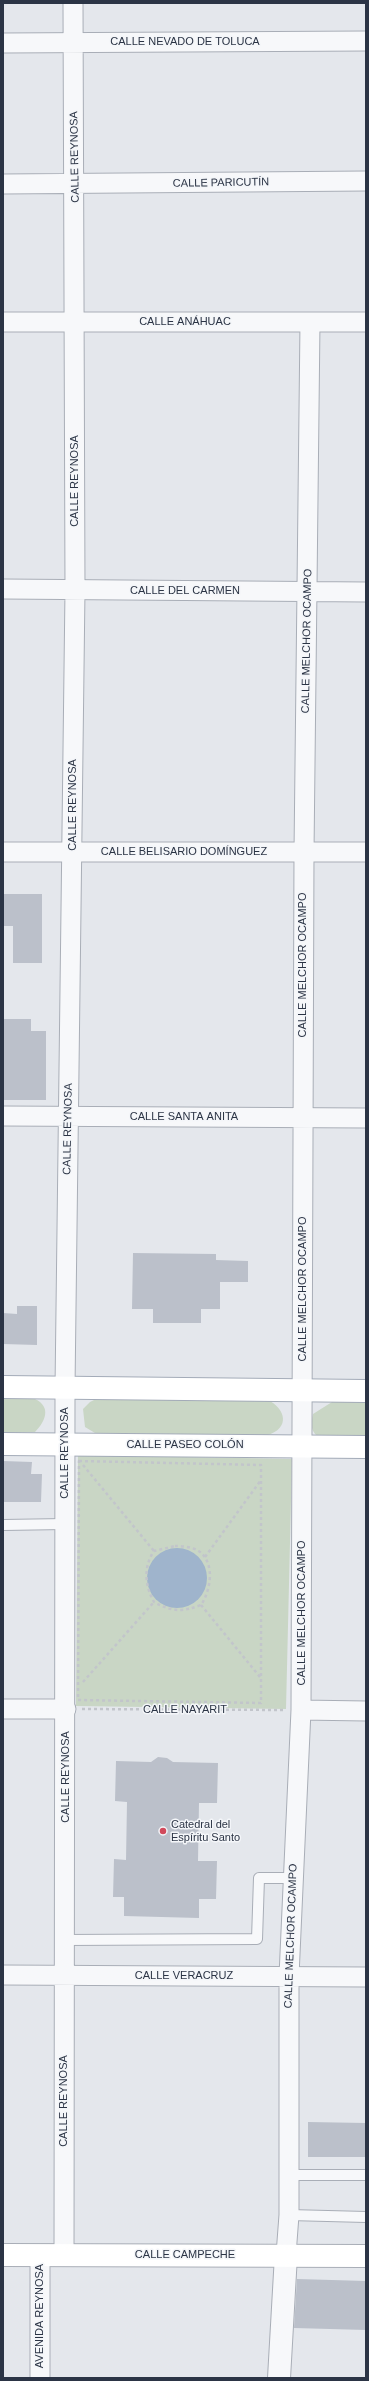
<!DOCTYPE html>
<html>
<head>
<meta charset="utf-8">
<style>
	body { margin:0 }
	#map { position:relative; width:369px; height:2381px; overflow:hidden; background:#e4e7ec; font-family:Arial,sans-serif }
	canvas { display:block }
	.frame { position:absolute; inset:0; border:4px solid #2b3445; pointer-events:none }
</style>
</head>
<body>
<div id="map">
<canvas width="369" height="2381"></canvas>
<div class="frame"></div>
</div>
<script>
const context = document.querySelector('canvas').getContext('2d');
context.lineJoin = 'round';
function fillPath(path, color) { context.fillStyle = color; context.fill(path, 'evenodd'); }
function trace(path, color, width, dash) { context.strokeStyle = color; context.lineWidth = width; context.lineCap = dash ? 'butt' : 'round'; context.setLineDash(dash || []); context.stroke(path); }
function drawText(font, color, halo, rows, align = 'center') {
  context.font = font + ' Arial,sans-serif'; context.lineWidth = 3; context.setLineDash([]); context.textBaseline = 'middle'; context.strokeStyle = halo; context.fillStyle = color; for (const [text, x, y, turn = 0] of rows) {
    context.save(); context.translate(x, y); context.rotate((+turn || 0) * Math.PI / 180); context.textAlign = isNaN(turn) ? turn : align; if (halo) context.strokeText(text, 0, 0); context.fillText(text, 0, 0); context.restore();
  }
}
fillPath(new Path2D(`
	M3,1398C12,1398 27,1396 35,1399C52,1407 45,1422 35,1432L3,1433Z
	M98,1398L268,1400C286,1409 290,1428 268,1435L95,1433L85,1427L83,1409L90,1402Z
	M332,1402H366V1437L317,1436C310,1429 311,1423 313,1414Z
	M78,1455L292,1459L286,1709L76,1706Z`), '#c9d6c5');
fillPath(new Path2D(`
	M147 1578a30 30 0 1 1 60 0a30 30 0 1 1-60 0Z`), '#9fb4cc');
fillPath(new Path2D(`
	M3,894H42V963H13V926H3Z
	M3,1019H31V1031H46V1100H3Z
	M133,1253L216,1254V1260L248,1261V1282H220V1309H201V1323H153V1309H132Z
	M17,1306H37V1345L3,1344V1313L17,1314Z
	M3,1461L32,1462L31,1474H42L41,1502H3Z
	M158,1757L167,1758L173,1762L218,1763L217,1803H199L198,1861H217L216,1899H199V1918L124,1916V1897H113L114,1859L126,1860L127,1802L115,1801L116,1761L151,1762Z
	M308,2122L366,2123V2157H308Z
	M297,2279L366,2281V2330L294,2328Z`), '#bbc0ca');
const service = new Path2D(`
	M3,1525L65,1524
	M65,1940L257,1939L259,1878H293
	M289,2175H366
	M289,2215L366,2217`);
const minor = new Path2D(`
	M3,43L366,41
	M3,184L366,181
	M3,322H366
	M3,589L366,592
	M3,852H366
	M3,1116L366,1118
	M3,1709H66
	M301,1710L366,1711
	M3,1975L366,1977
	M64,2254L65,1388L75,590L73,3
	M286,2255L289,2215V1976L301,1710L304,852L310,322
	M40,2378V2255`);
const tertiary = new Path2D(`
	M279,2378L286,2255`);
const secondary = new Path2D(`
	M3,2255L366,2256`);
const primary = new Path2D(`
	M3,1387L366,1391
	M3,1444L366,1447`);
trace(service, '#a9aeb7', 12);
trace(minor, '#a9aeb7', 21);
trace(tertiary, '#a9aeb7', 24);
trace(secondary, '#a9aeb7', 24);
trace(primary, '#a3abb8', 24);
trace(new Path2D(`
	M79,1461L261,1465V1703L78,1700Z
	M83,1465L154,1551
	M175,1546C182,1546 191,1547 197,1550C216,1561 211,1590 201,1605C182,1612 172,1612 154,1602C145,1586 143,1567 154,1551Z
	M205,1557L261,1480
	M201,1605L260,1677
	M83,1682L154,1602
	M82,1709L285,1710`), '#c2c5cb', 2.5, [3, 3]);
trace(service, '#f7f8fa', 10);
trace(minor, '#f7f8fa', 19);
trace(tertiary, '#f7f8fa', 22);
trace(secondary, '#fff', 22);
trace(primary, '#fff', 22);
for (const [x, y, r, color] of [
	[163,1831,4,"#d1495b"]
]) { const dot = new Path2D(); dot.arc(x, y, r, 0, 2 * Math.PI); context.fillStyle = color; context.fill(dot); trace(dot, '#f4f6f9', 1.5); }
drawText('11px', '#2b3445', '#f4f6f9', [
	["CALLE NEVADO DE TOLUCA",185,42],
	["CALLE REYNOSA",75,157,-91],
	["CALLE PARICUTÍN",221,183,-1],
	["CALLE ANÁHUAC",185,322],
	["CALLE REYNOSA",75,481,-90],
	["CALLE DEL CARMEN",185,591],
	["CALLE MELCHOR OCAMPO",307,641,-89],
	["CALLE REYNOSA",73,805,-90],
	["CALLE BELISARIO DOMÍNGUEZ",184,852],
	["CALLE MELCHOR OCAMPO",303,965,-90],
	["CALLE SANTA ANITA",184,1117],
	["CALLE REYNOSA",68,1129,-89],
	["CALLE MELCHOR OCAMPO",303,1289,-90],
	["CALLE PASEO COLÓN",185,1445],
	["CALLE REYNOSA",65,1453,-90],
	["CALLE MELCHOR OCAMPO",302,1613,-90],
	["CALLE NAYARIT",185,1710],
	["CALLE REYNOSA",66,1777,-90],
	["CALLE MELCHOR OCAMPO",291,1936,-88],
	["CALLE VERACRUZ",184,1976],
	["CALLE REYNOSA",64,2101,-90],
	["CALLE CAMPECHE",185,2255],
	["AVENIDA REYNOSA",40,2316,-90]
]);
drawText('11px', '#2b3445', '#f4f6f9', [
	["Catedral del",171,1825],
	["Espíritu Santo",171,1838]
], 'left');
</script>
</body>
</html>
